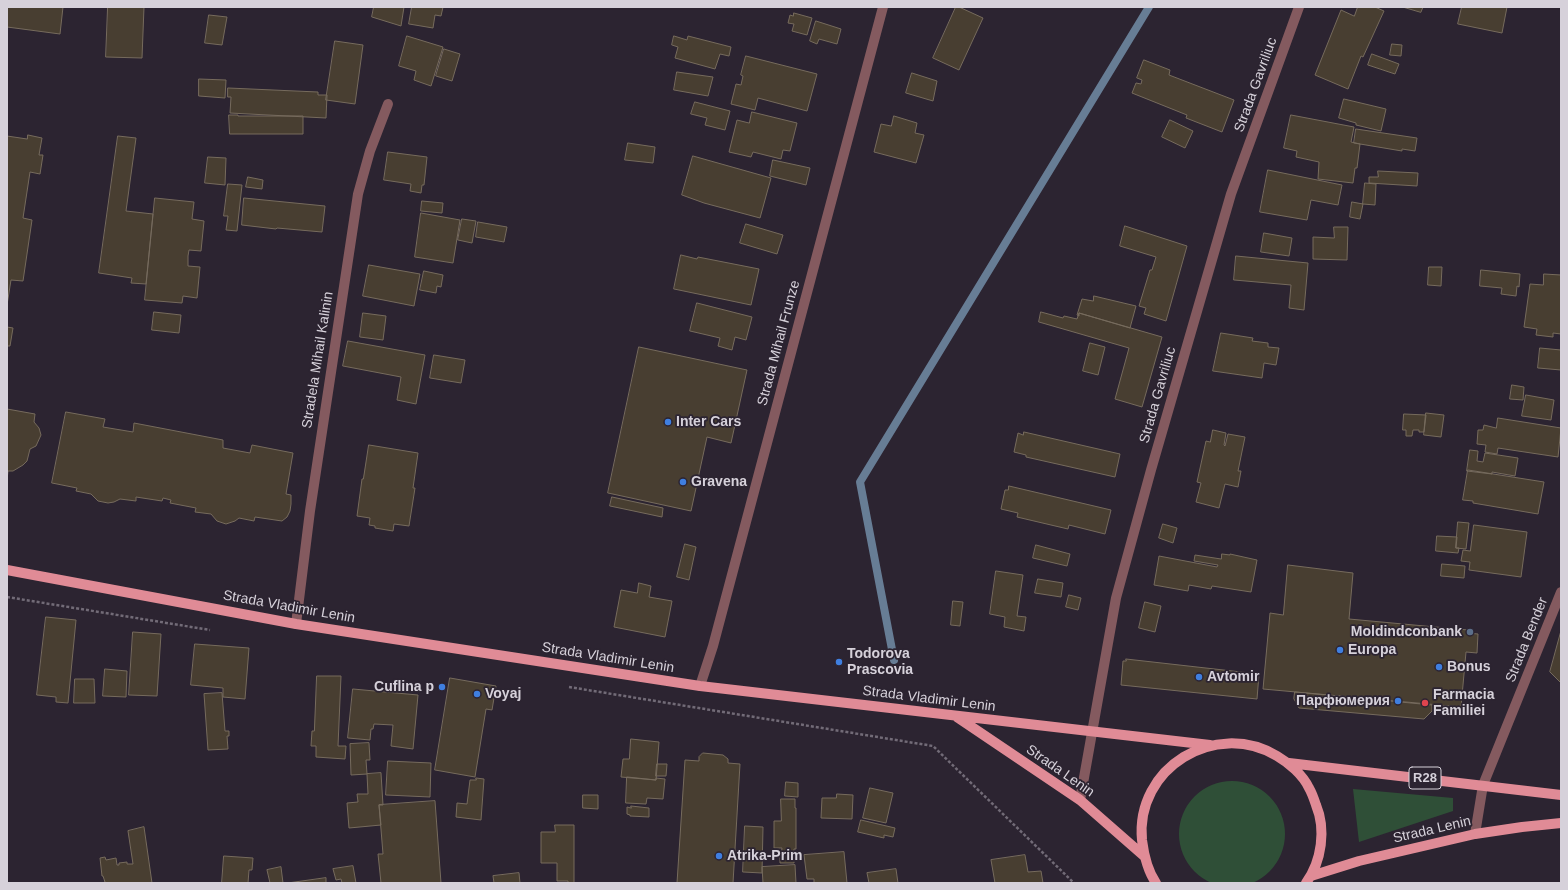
<!DOCTYPE html>
<html>
<head>
<meta charset="utf-8">
<style>
	body { margin:0 }
	#map { position:relative; width:1568px; height:890px; overflow:hidden; background:#2c2431; font-family:Arial,sans-serif }
	canvas { display:block }
	.frame { position:absolute; inset:0; border:8px solid #d6d1da; pointer-events:none }
</style>
</head>
<body>
<div id="map">
<canvas width="1568" height="890"></canvas>
<div class="frame"></div>
</div>
<script>
const context = document.querySelector('canvas').getContext('2d');
context.lineJoin = 'round';
function fillPath(path, color) { context.fillStyle = color; context.fill(path, 'evenodd'); }
function trace(path, color, width, dash) { context.strokeStyle = color; context.lineWidth = width; context.lineCap = dash ? 'butt' : 'round'; context.setLineDash(dash || []); context.stroke(path); }
function drawText(font, color, halo, rows, align = 'center') {
  context.font = font + ' Arial,sans-serif'; context.lineWidth = 3.5; context.setLineDash([]); context.textBaseline = 'middle'; context.strokeStyle = halo; context.fillStyle = color; for (const [text, x, y, turn = 0] of rows) {
    context.save(); context.translate(x, y); context.rotate((+turn || 0) * Math.PI / 180); context.textAlign = isNaN(turn) ? turn : align; if (halo) context.strokeText(text, 0, 0); context.fillText(text, 0, 0); context.restore();
  }
}
fillPath(new Path2D(`
	M1179 834a53 53 0 1 1 106 0a53 53 0 1 1-106 0Z
	M1353,789L1453,798V811L1359,842Z`), '#2f4f37');
trace(new Path2D(`
	M894,660L860,482L1149,7`), '#677d95', 8);
const building = new Path2D(`
	M7,7H63L60,34L7,27Z
	M108,7H144L142,58L106,57Z
	M374,7H404L401,26L372,17Z
	M412,7H443L441,16L435,15L433,28L409,24Z
	M956,7H959L983,18L959,70L933,58Z
	M1358,7H1375L1384,11L1363,57L1361,56L1348,89L1315,75L1341,10L1354,16Z
	M1403,7H1423L1421,12Z
	M1462,7H1507L1502,33L1458,24Z
	M794,13L812,18L807,35L792,31L794,24L788,23L790,15L793,16Z
	M209,15L227,17L222,45L205,43Z
	M816,21L841,29L837,44L819,39L817,44L810,41Z
	M407,36L443,47L431,86L414,80L416,71L399,66Z
	M674,36L687,40L688,36L731,47L729,56L720,54L715,69L675,58L678,47L672,45Z
	M335,41L363,45L355,104L326,100Z
	M1392,44L1402,45L1401,56L1390,55Z
	M444,49L460,54L452,81L436,76Z
	M1372,54L1399,64L1395,74L1368,65Z
	M746,56L817,74L807,111L758,98L755,110L731,104L736,84L741,85L743,76L741,75Z
	M1144,60L1170,70L1169,75L1234,100L1222,132L1186,118L1187,115L1132,93L1136,83L1141,84L1142,80L1137,78Z
	M677,72L713,77L708,96L674,90Z
	M912,73L937,81L933,101L906,93Z
	M199,79L226,80L225,98L199,96Z
	M228,88L318,92V95H327L326,118L230,113L231,97H228Z
	M1344,99L1386,109L1381,131L1356,125V123L1339,118Z
	M695,102L730,111L725,130L705,125L707,118L691,114Z
	M752,112L797,123L790,151L783,150L781,159L753,152L751,157L729,152L737,120L749,123Z
	M229,115H238V116H303V134H230Z
	M1291,115L1354,127L1351,142L1360,144L1357,168H1355L1353,183L1318,179L1319,162L1296,157L1297,151L1284,148Z
	M894,116L917,123L915,133L924,135L916,163L874,152L881,124L891,126Z
	M1170,120L1193,131L1185,148L1162,137Z
	M1356,129L1417,138L1415,151L1402,149V151L1354,143Z
	M28,135L42,138L39,155H43L40,174L30,172L23,218L32,220L23,281L11,280L7,305V136L27,139Z
	M118,136L136,138L126,211L153,214L146,284L131,283L132,278L99,273Z
	M628,143L655,147L653,163L625,160Z
	M388,152L427,157L424,185H422L421,193L410,191L411,184L384,180Z
	M693,156L771,178L760,218L704,203L682,195Z
	M208,157L226,158L225,185L205,183Z
	M773,160L810,168L806,185L770,176Z
	M1268,170L1342,185L1338,205L1311,200L1307,220L1260,212Z
	M1378,171L1418,173L1417,186L1369,183V177H1378Z
	M248,177L263,180L262,189L246,187Z
	M1365,183L1376,184L1375,205L1363,204Z
	M228,184L242,185L237,231L226,230L228,216H224Z
	M155,198L194,202L192,219L204,221L201,251L189,250L188,256V266L200,267L197,298L183,296L182,303L145,300Z
	M244,198L325,206L322,232L277,228L276,229L242,225Z
	M422,201L443,203L442,213L421,211Z
	M1352,202L1363,204L1360,219L1350,217Z
	M421,213L460,220L453,263L415,257Z
	M462,219L476,221L472,243L458,240Z
	M478,222L507,227L504,242L476,237Z
	M746,224L783,235L777,254L740,243Z
	M1125,226L1187,246L1166,321L1144,314L1146,308L1139,306L1150,270H1152L1156,257L1120,246Z
	M1334,227H1348L1347,260L1313,259V237L1334,238Z
	M1264,233L1292,238L1289,256L1261,252Z
	M681,255L697,259L698,257L759,269L751,305L674,289Z
	M1236,256L1308,263L1304,310L1289,308L1291,285L1234,280Z
	M369,265L420,274L414,306L363,296Z
	M1429,267H1442L1441,286L1428,285Z
	M1481,270L1520,274L1519,287L1517,286L1516,296L1501,294L1502,288L1480,286Z
	M424,271L443,275L441,287L437,286L436,293L420,290Z
	M1544,274L1561,275V334L1553,333V337L1536,335L1537,329L1524,327L1530,284L1543,285Z
	M1094,296L1136,306L1130,328L1079,313V316L1077,315L1082,299L1093,301Z
	M697,303L752,317L746,340L735,337L732,350L718,346L720,338L690,331Z
	M154,312L181,315L179,333L152,330Z
	M1041,312L1063,318L1064,316L1077,319L1079,313L1162,337L1142,407L1115,399L1129,348L1039,322Z
	M363,313L386,316L383,340L360,337Z
	M7,327L13,328L10,346H7Z
	M1221,333L1253,338L1252,341L1268,343V347L1279,348L1276,365L1264,363L1262,378L1213,371Z
	M348,341L425,355L416,404L397,400L401,377L343,366Z
	M1090,343L1105,347L1098,375L1083,371Z
	M639,347L747,370L731,443L707,437L691,511L608,493Z
	M1540,348L1561,350V370L1538,368Z
	M434,355L465,360L461,383L430,378Z
	M1512,385L1524,387L1523,400L1510,399Z
	M1526,395L1554,400L1551,420L1522,416Z
	M7,409L35,414L34,422L39,428L41,435L36,446L30,449L27,461L23,465L13,471H8L7,480Z
	M66,412L105,419L103,427L133,432L134,423L223,440V448L250,453L252,445L293,453L286,494L291,495V504L290,511L287,517L282,521L255,517L254,521L239,518L235,521L226,524L217,521L211,514L195,512L196,508L170,503L171,500L163,498L162,501L136,497V501L120,499L114,502L108,503L98,501L91,494L76,491L77,488L52,483Z
	M1426,413L1444,415L1441,437L1424,435Z
	M1404,414L1426,415L1424,432H1419V430H1413L1412,436H1406V430H1403Z
	M1498,418L1561,428L1558,457L1498,448L1497,454L1485,452L1486,445L1477,444L1478,430H1483L1484,425L1496,428Z
	M1213,430L1226,433L1224,445L1225,446L1228,434L1245,437L1238,471H1241L1238,487L1225,484L1219,508L1196,502L1201,483L1197,482L1206,441L1210,442Z
	M1024,432L1120,454L1115,477L1026,457V455L1014,452L1018,433L1023,435Z
	M369,445L418,453L413,488H415L409,526L394,524L393,531L375,528V526L369,525L370,518L357,516L362,479H363Z
	M1470,450L1478,451L1477,461L1483,462L1485,453L1518,458L1515,476L1492,472V474L1467,471Z
	M1468,470L1544,482L1538,514L1473,503V501L1463,500Z
	M1009,486L1111,510L1105,534L1069,525L1068,529L1017,517L1018,513L1001,509L1005,490H1008Z
	M612,497L663,508L662,517L610,506Z
	M1458,522L1469,523L1466,549L1456,548Z
	M1163,524L1177,528L1173,543L1159,538Z
	M1474,525L1527,532L1521,577L1469,570L1470,562L1461,561L1463,550L1470,551Z
	M1437,536L1457,537L1456,548H1459L1458,553L1436,551Z
	M685,544L696,547L689,580L677,577Z
	M1036,545L1070,554L1067,566L1033,558Z
	M1222,554L1230,555V554L1257,560L1251,592L1212,586L1211,589L1189,585L1188,591L1154,585L1159,556L1217,567L1218,565L1194,561L1195,555L1221,559Z
	M1442,564L1465,566L1464,578L1441,576Z
	M1288,565L1353,573L1349,619L1468,630V633L1478,634L1477,653L1466,652L1461,707L1263,689L1270,613L1283,615Z
	M996,571L1023,575L1017,616L1026,617L1024,631L1004,627L1005,617L990,614Z
	M1038,579L1063,583L1061,597L1035,593Z
	M639,583L651,586L649,597L672,601L665,637L614,627L621,590L637,593Z
	M1069,595L1081,598L1078,610L1066,607Z
	M953,601L963,602L960,626L951,625Z
	M1145,602L1161,606L1155,632L1139,628Z
	M46,617L76,620L68,703L56,702V697L37,695Z
	M1561,631V683L1550,672Z
	M133,632L161,634L157,696L129,695Z
	M195,644L249,648L245,699L223,697V688L191,685Z
	M1126,659L1259,674L1257,699L1121,685L1123,661H1126Z
	M105,669L127,671L126,697L103,696Z
	M317,676H341L338,746H346L345,759L316,757V746H311L312,731H314Z
	M450,678L496,686L492,710L486,709L475,777L435,770Z
	M75,679H94L95,703H74Z
	M353,689L418,695L413,749L391,746L393,725L374,724L373,729H371L370,740L348,738Z
	M1295,692L1432,705V711L1424,719L1299,708L1294,699Z
	M222,693L225,731H229V736H227L228,749L208,750L204,694Z
	M631,739L659,742L656,780L621,777L623,759H629Z
	M369,743L370,760H366L367,774L351,775L350,744Z
	M703,753L723,755L728,759V763L740,764L733,883H677L685,760L699,761V757Z
	M388,761L431,763L430,797L386,795Z
	M657,764H667L666,776H656Z
	M381,773L383,805H379L381,825L349,828L347,803L358,802L357,794H368L367,774Z
	M627,777L656,780V778L665,779L663,799L647,798L646,804L626,803Z
	M476,778L484,779L481,820L456,817L457,803L467,804L470,780H476Z
	M786,782L798,783V797L785,796Z
	M870,788L893,793L886,823L863,818Z
	M837,794L853,795L852,819L821,818L822,798H836Z
	M583,795H598V809L583,808Z
	M781,799H795V808H796V849H794V863H780V857H781L782,848H774V821H781Z
	M435,801L441,883H381L378,854H383L379,805Z
	M631,806L649,808V817L630,816V815L627,814V807L631,808Z
	M861,820L895,828L893,837L884,835V838L858,832Z
	M555,825H574V883H568V881H557V863H541V832H555Z
	M745,826L763,827L762,873L743,872Z
	M144,827L152,883H103L105,882L103,876H102L100,858L105,857L106,860L116,858L117,865H119V863L127,862V864H133L128,831Z
	M844,852L847,883H814V879H807L804,855Z
	M1025,855L1028,872L1041,871L1043,883H995L991,860Z
	M224,856L253,858L252,870H249L248,883H222Z
	M795,865L796,883H763L762,867Z
	M353,866L356,883H342L341,879L336,880L333,869Z
	M281,867L283,883H270L267,870Z
	M896,869L898,883H869L867,873Z
	M519,873L520,883H494L493,876Z
	M326,878V883H288Z`);
fillPath(building, '#483e31');
trace(building, '#766b5d', 1);
trace(new Path2D(`
	M7,597L210,630
	M569,687L933,746L1074,883`), '#726b77', 2.5, [3, 2]);
trace(new Path2D(`
	M296,624L310,511L358,194L370,151L388,104
	M700,686L713,646L883,7
	M1080,800L1116,598L1151,470L1231,194L1299,7
	M1475,834L1483,785L1561,592`), '#845a5f', 10);
trace(new Path2D(`
	M7,570L296,624L700,686L1210,745
	M957,717L1080,800L1144,856
	M1289,763L1561,795
	M1311,876L1359,861L1475,834L1522,827L1561,823
	M1156,883C1147,870 1144,856 1142,840C1135,768 1215,719 1277,756C1289,763 1303,775 1309,788C1312,793 1314,799 1316,805C1326,829 1322,861 1306,883`), '#e08b96', 10);
for (const [x, y, r, color] of [
	[668,422,4,"#3f7fe0"],
	[683,482,4,"#3f7fe0"],
	[1470,632,4,"#5c6f8a"],
	[1340,650,4,"#3f7fe0"],
	[839,662,4,"#3f7fe0"],
	[1439,667,4,"#3f7fe0"],
	[1199,677,4,"#3f7fe0"],
	[442,687,4,"#3f7fe0"],
	[477,694,4,"#3f7fe0"],
	[1398,701,4,"#3f7fe0"],
	[1425,703,4,"#e0444e"],
	[719,856,4,"#3f7fe0"]
]) { const dot = new Path2D(); dot.arc(x, y, r, 0, 2 * Math.PI); context.fillStyle = color; context.fill(dot); trace(dot, '#2c2431', 1.5); }
for (const [x, y, w] of [
	[1425,778,32]
]) { const box = new Path2D(); box.roundRect(x - w / 2, y - 11, w, 22, 3); context.fillStyle = '#2c2431'; context.fill(box); trace(box, '#d6d1da', 1); }
drawText('bold 13px', '#d6d1da', null, [
	["R28",1425,778]
]);
drawText('14px', '#d6d1da', '#2c2431', [
	["Strada Gavriliuc",1256,85,-70],
	["Strada Mihail Frunze",779,343,-75],
	["Stradela Mihail Kalinin",318,360,-81],
	["Strada Gavriliuc",1158,395,-74],
	["Strada Vladimir Lenin",289,607,10],
	["Strada Bender",1527,640,-68],
	["Strada Vladimir Lenin",608,658,9],
	["Strada Vladimir Lenin",929,699,7],
	["Strada Lenin",1060,771,35],
	["Strada Lenin",1432,830,-13]
]);
drawText('bold 14px', '#d6d1da', '#2c2431', [
	["Inter Cars",676,422],
	["Gravena",691,482],
	["Moldindconbank",1462,632,"right"],
	["Europa",1348,650],
	["Todorova",847,654],
	["Prascovia",847,670],
	["Bonus",1447,667],
	["Avtomir",1207,677],
	["Cuflina p",434,687,"right"],
	["Voyaj",485,694],
	["Farmacia",1433,695],
	["Familiei",1433,711],
	["Парфюмерия",1390,701,"right"],
	["Atrika-Prim",727,856]
], 'left');
</script>
</body>
</html>
